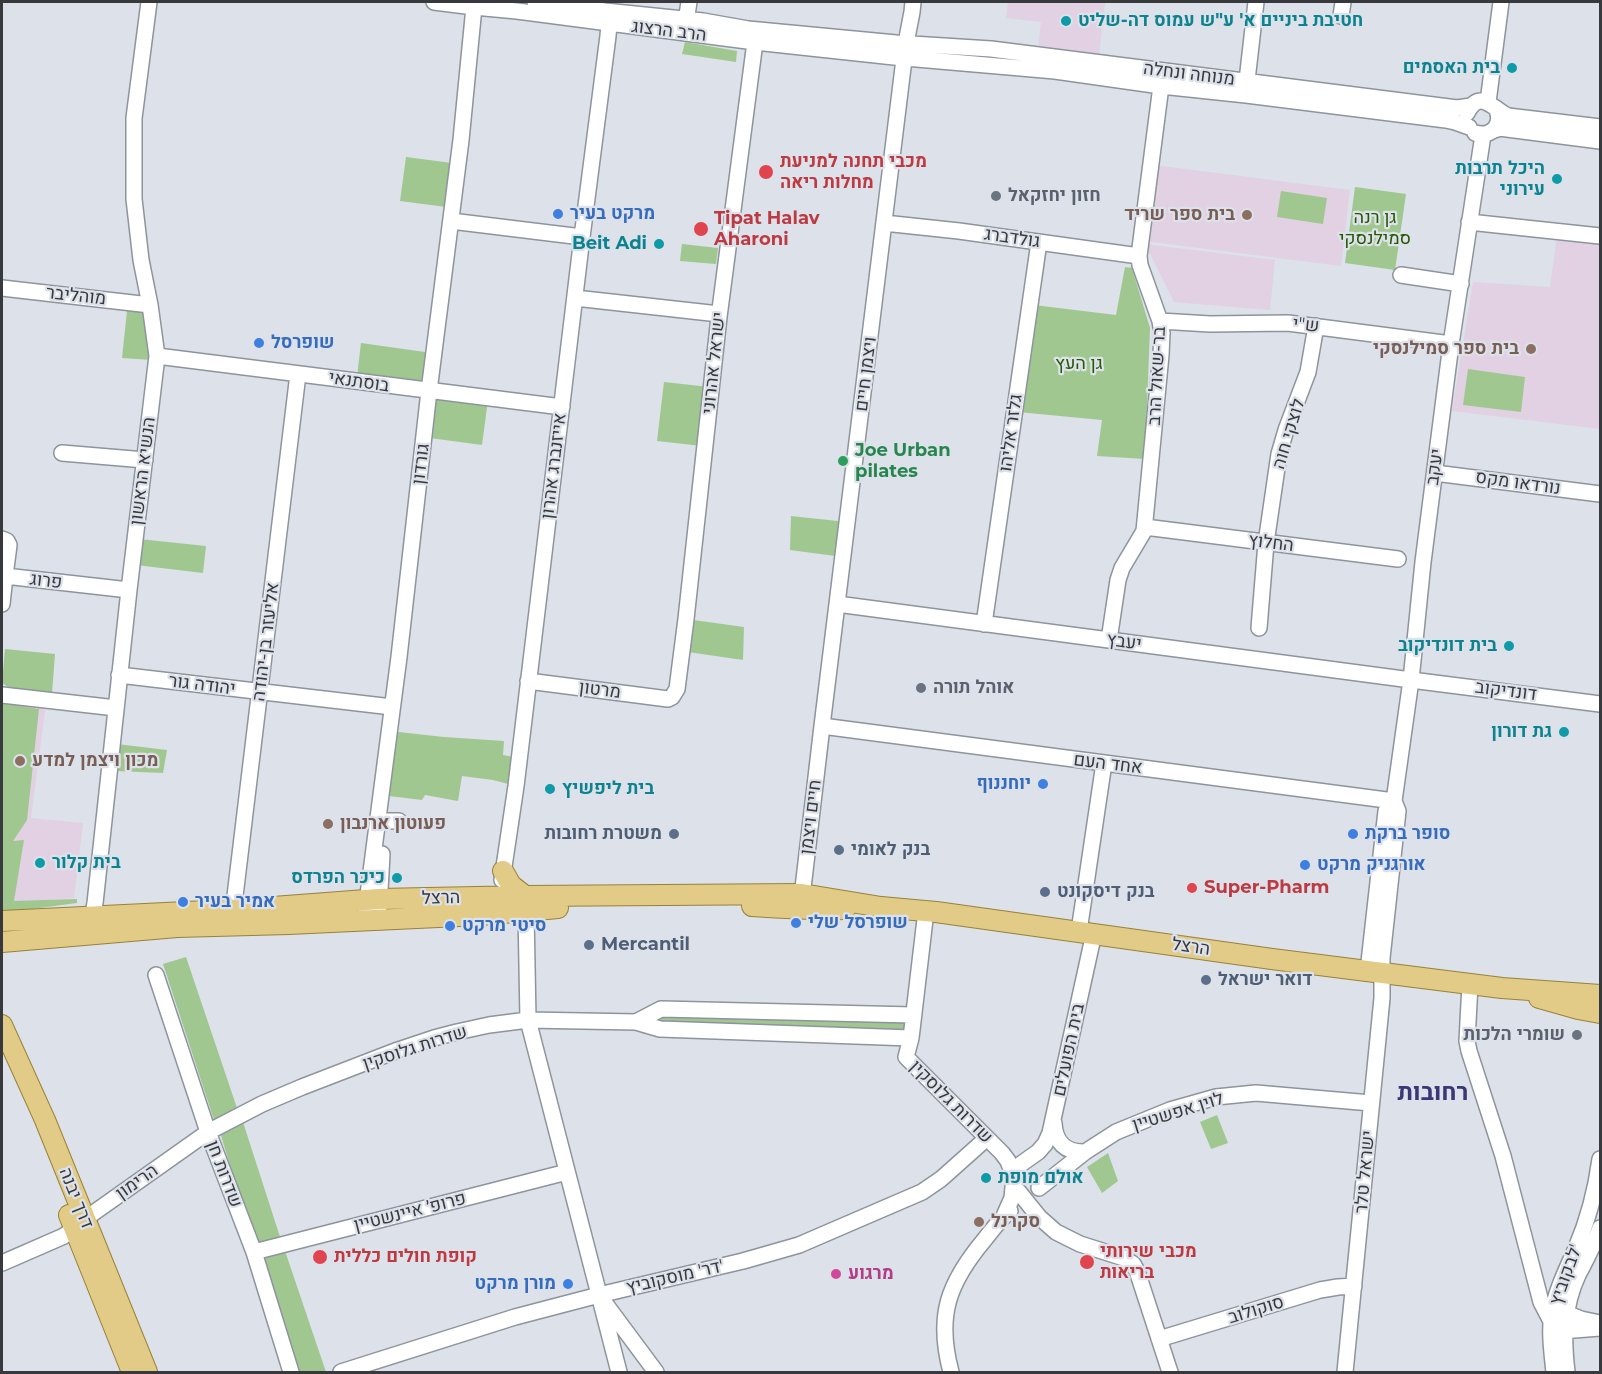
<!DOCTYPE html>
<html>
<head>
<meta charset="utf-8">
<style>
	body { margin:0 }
	#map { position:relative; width:1602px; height:1374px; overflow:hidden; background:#dce1ea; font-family:Montserrat,sans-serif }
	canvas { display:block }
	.frame { position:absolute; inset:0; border:3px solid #37393c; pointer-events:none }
</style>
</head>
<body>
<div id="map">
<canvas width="1602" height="1374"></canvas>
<div class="frame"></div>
</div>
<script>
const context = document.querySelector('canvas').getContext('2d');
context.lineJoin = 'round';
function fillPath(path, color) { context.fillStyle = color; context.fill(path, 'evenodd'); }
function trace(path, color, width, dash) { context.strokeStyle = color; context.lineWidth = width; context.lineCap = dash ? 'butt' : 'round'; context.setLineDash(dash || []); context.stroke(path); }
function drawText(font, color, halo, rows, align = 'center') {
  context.font = font + ' Montserrat,Heebo,sans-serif'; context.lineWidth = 4.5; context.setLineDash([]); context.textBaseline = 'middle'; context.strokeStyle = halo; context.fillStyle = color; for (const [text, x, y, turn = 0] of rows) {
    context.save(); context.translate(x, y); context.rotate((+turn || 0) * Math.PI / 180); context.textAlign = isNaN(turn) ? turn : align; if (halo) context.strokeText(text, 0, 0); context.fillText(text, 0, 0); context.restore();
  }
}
fillPath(new Path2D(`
	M1008,2H1105L1099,57L1038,49L1041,22L1006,18Z
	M1154,165L1350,190L1341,266L1144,241Z
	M1557,236L1600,242V429L1452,411L1473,282L1550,287Z
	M1145,244L1275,260L1270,310L1174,302Z
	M2,699L46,704L31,818L83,823L74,898L2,904Z`), '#e1d1e3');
fillPath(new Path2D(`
	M685,42L737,51L736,62L682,54Z
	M406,157L452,163L446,207L400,201Z
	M1355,187L1406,194L1395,270L1345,263Z
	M1281,191L1327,198L1323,224L1277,217Z
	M682,244L718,248L716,264L680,261Z
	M1125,267L1132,268L1150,328L1145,459L1097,456L1102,420L1018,412L1034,305L1116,315Z
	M128,302L141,303L152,348V360L122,358Z
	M361,343L432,353L427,386L357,377Z
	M1468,369L1525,377L1521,412L1463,405Z
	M664,382L709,387L702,446L657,441Z
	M435,393L488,400L482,445L430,438Z
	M791,516L847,522L843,557L790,550Z
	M139,539L206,546L203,573L136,565Z
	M686,619L744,627L743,660L681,651Z
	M5,649L55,654L52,693L11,689L2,683Z
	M2,703L39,709L27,820L13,841L24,840L14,901L77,899V903L2,913Z
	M389,731L444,737L504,741L503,755L519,758L516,786L493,780L462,776L458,801L425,795L422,800L381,795Z
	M117,744L167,750L163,773L116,771Z
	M186,957L238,1111L215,1123L163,964Z
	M661,1011L912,1018L910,1036L661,1027Z
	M1217,1115L1228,1143L1211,1149L1200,1122Z
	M242,1119L281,1240L255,1248L219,1129Z
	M1108,1153L1118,1181L1102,1193L1087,1167Z
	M284,1248L326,1372H296L257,1255Z`), '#a0c790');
const minor = new Path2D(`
	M434,2L474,7L517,11L755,42L894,57L1055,71L1161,86L1246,95L1446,120L1455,122L1469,127
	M535,2L605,11L703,21L748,29L896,43L991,49L1457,108L1471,106
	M1341,16L1343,2
	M685,28L689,2
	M1246,89L1256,2
	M1488,102L1501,2
	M1467,113C1480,88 1493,109 1508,116L1600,127
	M1494,130L1501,128L1507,129L1600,141
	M1475,133C1492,138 1504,124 1496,108
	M451,221L582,237
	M1469,222L1600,236
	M884,223L959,231L1139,256
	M1401,275L1461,284
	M2,288L150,305
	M575,298L719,314
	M1160,321L1210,324L1288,323L1451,344
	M157,356L562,407
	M62,453L145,460
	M1435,473L1600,494
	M1145,527L1398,559
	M2,539L7,541L9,545L5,576L129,590
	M2,604L5,576
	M837,604L1411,680L1600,704
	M984,624L1039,242
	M1259,628L1266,543L1279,454L1286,430L1308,372L1316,326
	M1109,640L1118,580L1122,568L1144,531L1161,355L1162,333L1160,321L1140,265L1139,256L1161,86
	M119,675L392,707
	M528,681L668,699L672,697L677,689L686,619L719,317L755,42L751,34
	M2,695L116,708
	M822,726L1394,801
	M378,821H399
	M502,880L516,786L582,237L608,36L609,23L606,15
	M801,905L822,726L906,43L912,12L913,2
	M379,908L382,854
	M232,909L235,896L298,374
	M366,910L399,657L429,391L461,140L474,7
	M526,911L528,1020L619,1372
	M926,911L911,1038L906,1057L1002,1153L1008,1161L1014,1177
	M91,925L95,903L129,590L157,356L150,305L141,260L134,199V118L149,2
	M1079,931L1104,763
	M1368,971L1386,811L1394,801
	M156,975L208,1132L254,1252L291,1372
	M1470,984L1467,1041L1469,1051L1503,1156L1541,1302L1553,1325L1561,1331L1600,1328
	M636,1022L661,1009L913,1015
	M1054,1123C1055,1142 1065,1153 1085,1152
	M1039,1188L1085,1152L1116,1132L1170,1110L1216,1097L1256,1093L1371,1103
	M1018,1191L1039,1217L1056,1232L1080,1244L1124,1258L1133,1264L1137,1271L1170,1372
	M1004,1216L1012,1198L1014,1177L1017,1170L1021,1164L1038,1152L1045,1144L1050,1133L1094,933
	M254,1252L567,1172
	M2,1263L64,1236L85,1219L208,1132L262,1104L302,1087L398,1050L434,1038L457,1032L489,1025L528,1020L636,1022L660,1029L911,1038
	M604,1302L656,1372
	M1566,1313L1581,1319L1600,1323
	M1159,1339L1320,1290L1338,1287L1354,1286
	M341,1372L515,1317L599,1295L743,1261L799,1245L922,1192L941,1179L987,1138
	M951,1372C936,1316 948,1283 985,1239C993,1229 1000,1219 1010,1211
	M1345,1372L1382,998V958L1398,811L1394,801L1411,680L1423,562L1451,344L1483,135
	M1554,1372C1552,1353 1549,1332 1552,1313C1556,1290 1567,1269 1576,1248C1588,1220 1596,1189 1600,1159
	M1567,1372C1563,1339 1563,1307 1578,1275C1586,1260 1594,1245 1600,1228`);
const major = new Path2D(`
	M503,871L511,885L525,896
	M752,906C783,908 814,910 845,909
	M2,921L247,909L379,899L525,896L802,894L881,907L936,912L1272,959L1470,984L1502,988L1600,995
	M2,942L177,927L289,924L481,915L558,908
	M1539,998L1578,1009L1600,1013
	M2,1025L45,1120L147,1372
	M69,1215L132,1372`);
trace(minor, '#8e949c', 18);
trace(major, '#988238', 22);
trace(minor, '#fff', 15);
trace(major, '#e1cb86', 20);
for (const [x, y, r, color] of [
	[1066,21,6,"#0f9aa8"],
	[1512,68,6,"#0f9aa8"],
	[766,172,8,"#e0444e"],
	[1557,179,6,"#0f9aa8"],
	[996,196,6,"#6b7280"],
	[558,214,6,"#3f7fe0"],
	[1247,215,6,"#8d6e63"],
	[701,229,8,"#e0444e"],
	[659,244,6,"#0f9aa8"],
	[259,343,6,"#3f7fe0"],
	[1531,349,6,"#8d6e63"],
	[843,461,6,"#2e9e5b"],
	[1509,646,6,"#0f9aa8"],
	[921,688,6,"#6b7280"],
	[1564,732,6,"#0f9aa8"],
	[20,761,6,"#8d6e63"],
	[1043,784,6,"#3f7fe0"],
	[550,789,6,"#0f9aa8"],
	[328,824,6,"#8d6e63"],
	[674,834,6,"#5c6f8a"],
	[1353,834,6,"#3f7fe0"],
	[839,850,6,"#5c6f8a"],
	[40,863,6,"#0f9aa8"],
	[1305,865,6,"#3f7fe0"],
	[397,878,6,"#0f9aa8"],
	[1192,888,6,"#e0444e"],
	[1045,892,6,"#5c6f8a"],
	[183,902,6,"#3f7fe0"],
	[796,923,6,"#3f7fe0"],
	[450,926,6,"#3f7fe0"],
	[589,945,6,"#5c6f8a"],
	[1206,980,6,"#5c6f8a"],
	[1577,1035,6,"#6b7280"],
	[986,1178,6,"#0f9aa8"],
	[979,1222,6,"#8d6e63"],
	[320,1257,8,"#e0444e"],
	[1087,1262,8,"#e0444e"],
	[836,1274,6,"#d1479c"],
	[568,1284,6,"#3f7fe0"]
]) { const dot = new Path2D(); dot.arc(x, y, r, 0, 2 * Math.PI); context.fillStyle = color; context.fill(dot); trace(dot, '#dce1ea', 2); }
drawText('bold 18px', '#0d838f', '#dce1ea', [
	["חטיבת ביניים א' ע\"ש עמוס דה-שליט",1078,21,"left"],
	["בית האסמים",1500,68],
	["היכל תרבות",1545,169],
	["עירוני",1545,190],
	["Beit Adi",647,244],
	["בית דונדיקוב",1497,646],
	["גת דורון",1552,732],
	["בית ליפשיץ",562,789,"left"],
	["בית קלור",52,863,"left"],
	["כיכר הפרדס",385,878],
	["אולם מופת",998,1178,"left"]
], 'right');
drawText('18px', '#37393c', '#dce1ea', [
	["הרב הרצוג",669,31,7],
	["מנוחה ונחלה",1189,74,7],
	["גולדברג",1012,238,8],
	["מוהליבר",76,296,6],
	["ש\"י",1306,325,6],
	["ישראל אהרוני",714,363,-84],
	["ויצמן חיים",866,374,-83],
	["בר-שאול הרב",1157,376,-87],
	["בוסתנאי",359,382,8],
	["גלזר אליהו",1011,433,-82],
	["לוצקי חוה",1289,434,-73],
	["גורדון",421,464,-83],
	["אייזנברג אהרון",554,466,-83],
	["יעקב",1435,467,-82],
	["הנשיא הראשון",143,471,-83],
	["נורדאו מקס",1518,483,8],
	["החלוץ",1271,543,7],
	["פרוג",46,581,7],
	["אליעזר בן-יהודה",266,642,-83],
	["יעבץ",1124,642,8],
	["יהודה גור",202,685,7],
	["מרטון",600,690,7],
	["דונדיקוב",1506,691,7],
	["אחד העם",1108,764,7],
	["חיים ויצמן",811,817,-83],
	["הרצל",441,898,-1],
	["הרצל",1191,947,8],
	["שדרות גלוסקין",415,1048,-18],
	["בית הפועלים",1069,1050,-78],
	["שדרות גלוסקין",951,1102,45],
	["לוין אפשטיין",1178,1112,-17],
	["ישראל טלר",1365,1172,-85],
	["שדרות חן",224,1174,69],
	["הרימון",137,1182,-35],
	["דרך יבנה",76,1198,68],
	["פרופ׳ איינשטיין",410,1212,-14],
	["לבקוביץ'",1566,1275,-70],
	["דר' מוסקוביץ'",675,1277,-13],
	["סוקולוב",1256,1310,-17]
]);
drawText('bold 18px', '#be3a42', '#dce1ea', [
	["מכבי תחנה למניעת",780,162],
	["מחלות ריאה",780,183],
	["Tipat Halav",714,219],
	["Aharoni",714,240],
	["Super-Pharm",1204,888],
	["מכבי שירותי",1100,1252],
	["בריאות",1100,1273],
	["קופת חולים כללית",334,1257]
], 'left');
drawText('bold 18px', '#5b616d', '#dce1ea', [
	["חזון יחזקאל",1008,196],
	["אוהל תורה",933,688],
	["שומרי הלכות",1565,1035,"right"]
], 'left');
drawText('bold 18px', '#366cbe', '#dce1ea', [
	["מרקט בעיר",570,214],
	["שופרסל",271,343],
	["יוחננוף",1031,784,"right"],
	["סופר ברקת",1365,834],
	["אורגניק מרקט",1317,865],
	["אמיר בעיר",195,902],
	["שופרסל שלי",808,923],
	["סיטי מרקט",462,926],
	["מורן מרקט",556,1284,"right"]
], 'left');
drawText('bold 18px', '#785e54', '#dce1ea', [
	["בית ספר שריד",1235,215,"right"],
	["בית ספר סמילנסקי",1519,349,"right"],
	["מכון ויצמן למדע",32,761],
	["פעוטון ארנבון",340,824],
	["סקרנל",991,1222]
], 'left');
drawText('18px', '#245900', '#dce1ea', [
	["גן רנה",1375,218],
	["סמילנסקי",1375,239],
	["גן העץ",1079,364]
]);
drawText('bold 18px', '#27864d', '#dce1ea', [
	["Joe Urban",855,451],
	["pilates",855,472]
], 'left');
drawText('bold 18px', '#4e5e75', '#dce1ea', [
	["משטרת רחובות",662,834,"right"],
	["בנק לאומי",851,850],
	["בנק דיסקונט",1057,892],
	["Mercantil",601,945],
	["דואר ישראל",1218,980]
], 'left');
drawText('bold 18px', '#b23c85', '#dce1ea', [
	["מרגוע",848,1274]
], 'left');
drawText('bold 24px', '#393874', '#dce1ea', [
	["רחובות",1433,1093]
]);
</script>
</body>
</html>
